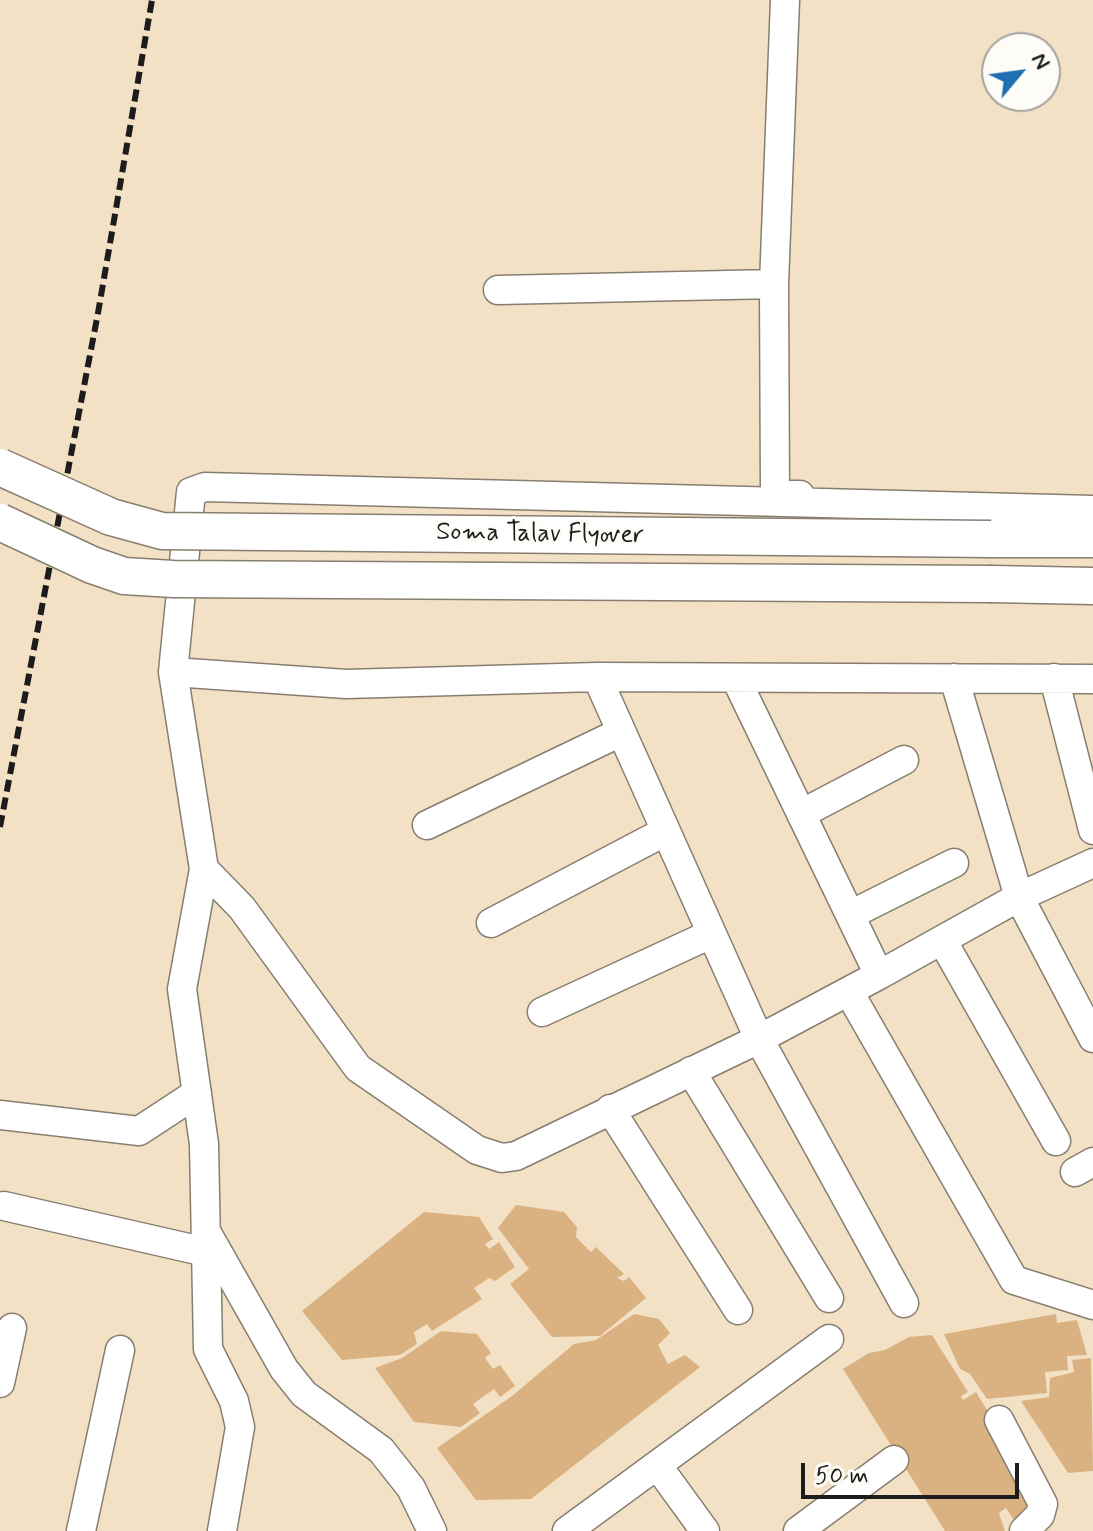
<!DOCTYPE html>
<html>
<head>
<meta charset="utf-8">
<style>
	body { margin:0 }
	#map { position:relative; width:1093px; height:1531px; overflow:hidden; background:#f2e1c5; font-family:Mynerve,sans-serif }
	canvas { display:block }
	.north { position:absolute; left:981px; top:32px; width:80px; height:80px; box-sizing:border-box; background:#fdfcf7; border:2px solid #a3a29f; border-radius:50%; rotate:61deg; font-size:22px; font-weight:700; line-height:32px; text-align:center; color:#1c1c1c }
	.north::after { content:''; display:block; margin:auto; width:28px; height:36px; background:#1f6fb2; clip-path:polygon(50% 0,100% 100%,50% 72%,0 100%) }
	.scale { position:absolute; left:801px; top:1463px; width:218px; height:36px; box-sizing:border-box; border:4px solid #1c1c1c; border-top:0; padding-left:10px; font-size:24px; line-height:28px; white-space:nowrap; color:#1c1c1c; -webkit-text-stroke:6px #fdfcf7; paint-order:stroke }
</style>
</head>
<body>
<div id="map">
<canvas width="1093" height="1531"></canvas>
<div class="north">N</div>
<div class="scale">50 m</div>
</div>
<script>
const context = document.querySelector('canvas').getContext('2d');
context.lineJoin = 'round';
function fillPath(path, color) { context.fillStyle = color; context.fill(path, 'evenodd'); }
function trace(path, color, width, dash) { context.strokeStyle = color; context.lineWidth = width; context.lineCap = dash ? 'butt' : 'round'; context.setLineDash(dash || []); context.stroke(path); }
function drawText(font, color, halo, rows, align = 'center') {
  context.font = font + ' Mynerve,sans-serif'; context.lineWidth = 6; context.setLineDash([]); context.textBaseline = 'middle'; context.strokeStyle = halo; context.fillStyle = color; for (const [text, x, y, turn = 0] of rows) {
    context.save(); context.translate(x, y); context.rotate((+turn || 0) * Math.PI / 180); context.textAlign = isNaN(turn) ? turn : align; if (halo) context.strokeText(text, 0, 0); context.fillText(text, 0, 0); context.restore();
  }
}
fillPath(new Path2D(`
	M516,1205L564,1212L577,1227L576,1237L591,1252L596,1247L624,1274L617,1278L624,1281L629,1277L646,1298L600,1336L552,1337L510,1284L529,1269L498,1228Z
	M424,1212L479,1217L493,1239L485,1244L489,1249L499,1242L515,1267L495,1281L489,1278L474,1288L482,1299L432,1331L427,1324L414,1332L417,1344L400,1355L342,1360L302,1311Z
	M634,1314L659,1319L670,1333L658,1345L668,1364L685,1355L700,1367L531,1499L476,1500L437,1448L512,1396L574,1344L596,1340Z
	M1056,1314L1057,1323L1077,1320L1087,1355L1067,1356L1068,1370L1045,1372L1047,1393L987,1399L970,1374L960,1369L944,1334Z
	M441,1331L477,1334L491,1353L485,1358L493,1369L500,1365L515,1386L500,1397L494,1389L473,1404L480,1413L461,1427L414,1422L375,1368L402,1358Z
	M932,1335L968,1392L961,1396L963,1400L976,1392L1006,1441L996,1447L1037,1509L1017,1525L1006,1508L999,1513L1005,1531H945L843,1369L869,1353L885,1350L909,1337Z
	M1091,1358L1093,1471L1068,1473L1021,1401L1049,1397L1050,1378L1074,1372L1072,1360Z`), '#dab282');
const minor = new Path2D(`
	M785,0L774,284L775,495H800
	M498,290L774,284
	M173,672L191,492L205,487L1093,510
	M597,677L759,1039L904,1303
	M954,678L1019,897L1093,1038
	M1054,678L1093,830
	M801,814L904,760
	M427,825L621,732
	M204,869L242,908L358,1068L477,1150L502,1158L516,1156L759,1039L879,975L736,679
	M850,915L954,863
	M491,923L666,831
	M942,940L1056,1141
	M879,975L1019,897L1093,863
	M849,992L1014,1280L1093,1305
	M542,1012L711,934
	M691,1071L829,1298
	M610,1109L738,1310
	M0,1115L139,1131L197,1093
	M1075,1172L1093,1162
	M4,1206L206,1252
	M208,1235L284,1369L304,1394L381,1450L411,1488L432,1531
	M0,1383L12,1328
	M999,1420L1043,1504L1040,1515L1024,1531
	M657,1465L705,1531
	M81,1531L120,1350
	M222,1531L240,1427L234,1401L208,1349L204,1144L182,989L204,869L173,672L346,684L597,677L1093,679
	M567,1531L829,1339
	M798,1531L894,1460`);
const major = new Path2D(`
	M991,539H1093
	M992,584L1093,586`);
trace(minor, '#877e70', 31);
trace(major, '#877e70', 39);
trace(minor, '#fff', 28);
trace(major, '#fff', 36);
trace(new Path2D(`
	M0,827L98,313L152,0`), '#1c1c1c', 6, [12, 6]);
const majorBridge = new Path2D(`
	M0,467L111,517L162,531L991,539
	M0,522L92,565L124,576L173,579L992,584`);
trace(majorBridge, '#877e70', 39, []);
trace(majorBridge, '#fff', 36);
drawText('26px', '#1c1c1c', '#fdfcf7', [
	["Soma Talav Flyover",540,535,1]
]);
</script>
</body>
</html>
